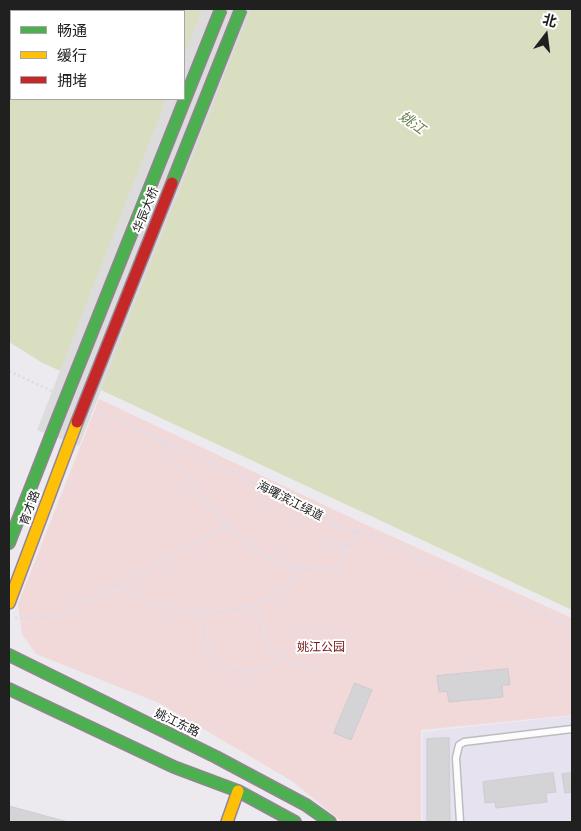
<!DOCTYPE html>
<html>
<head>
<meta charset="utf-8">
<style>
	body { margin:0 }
	#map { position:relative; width:581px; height:831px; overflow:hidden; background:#eceaee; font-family:Quicksand,"Noto Sans SC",sans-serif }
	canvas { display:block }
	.frame { position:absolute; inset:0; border:10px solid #202020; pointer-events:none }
	.legend { position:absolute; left:10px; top:10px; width:175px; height:90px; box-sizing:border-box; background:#fff; border:1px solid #a6a6a6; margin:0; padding:6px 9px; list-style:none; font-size:15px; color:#202020 }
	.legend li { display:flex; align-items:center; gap:10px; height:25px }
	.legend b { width:25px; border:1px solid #a6a6a6 }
	.north { position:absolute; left:521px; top:10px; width:50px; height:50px; -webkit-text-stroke:4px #fff; paint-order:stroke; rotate:15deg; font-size:14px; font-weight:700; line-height:20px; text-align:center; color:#202020 }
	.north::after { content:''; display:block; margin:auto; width:18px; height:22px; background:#202020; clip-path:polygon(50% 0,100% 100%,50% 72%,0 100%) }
</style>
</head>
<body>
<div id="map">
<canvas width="581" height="831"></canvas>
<div class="frame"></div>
<ul class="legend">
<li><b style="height:6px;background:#4caf50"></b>畅通</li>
<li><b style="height:6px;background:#ffc107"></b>缓行</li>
<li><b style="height:6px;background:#c62828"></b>拥堵</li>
</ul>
<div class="north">北</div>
</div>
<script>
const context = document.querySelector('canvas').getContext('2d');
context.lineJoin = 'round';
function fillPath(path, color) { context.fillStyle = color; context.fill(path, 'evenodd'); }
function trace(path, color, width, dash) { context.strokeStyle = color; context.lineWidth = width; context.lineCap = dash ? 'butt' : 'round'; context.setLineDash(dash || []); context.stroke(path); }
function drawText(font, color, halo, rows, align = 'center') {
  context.font = font + ' Quicksand,"Noto Sans SC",sans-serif'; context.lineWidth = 4; context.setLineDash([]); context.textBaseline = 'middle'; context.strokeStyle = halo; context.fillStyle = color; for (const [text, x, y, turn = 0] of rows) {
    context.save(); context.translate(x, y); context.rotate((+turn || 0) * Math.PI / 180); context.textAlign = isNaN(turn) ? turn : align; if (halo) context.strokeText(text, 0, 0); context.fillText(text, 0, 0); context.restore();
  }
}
fillPath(new Path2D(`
	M572,716V822H423V732Z`), '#e6e2ef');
fillPath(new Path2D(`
	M99,399L358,521L572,618V715L421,730V822H342L292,781L159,703L36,654L22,634L18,604Z`), '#f1d9da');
fillPath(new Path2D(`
	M9,9H572V610L41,362L9,342ZM11,11H184V99H11Z`), '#d9dec0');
fillPath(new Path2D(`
	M202,9H251L79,446L37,430L166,99H184V55Z`), '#dcdcdd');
const building = new Path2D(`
	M508,669L510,685H502L503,697L449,702L447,691L439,692L437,676Z
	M355,683L372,690L351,740L334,733Z
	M449,738L450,822H427V739Z
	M553,773L556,792L546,793L547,802L496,808L495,802L485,803L483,782Z
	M572,773V799L571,792L565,793L562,774Z
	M9,806L68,822H9Z`);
fillPath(building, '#d4d3d6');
trace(building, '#cecbd1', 1);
const lane = new Path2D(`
	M460,822L456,758L459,745L464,742L572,729`);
const fast = new Path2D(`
	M9,543L59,415
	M9,655L216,757L306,805L330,822
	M9,689L174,767L238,791L295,822`);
const slow = new Path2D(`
	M9,603L77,422
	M227,822L238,791`);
trace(lane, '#bdbcbe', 9);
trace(fast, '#968396', 14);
trace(slow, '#968396', 14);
trace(new Path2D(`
	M9,371L52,391
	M98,412L224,468L346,529L365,533L572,626
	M158,439C205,501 248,576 336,570L346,553L325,542L327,537L349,547L356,531
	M117,585C173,621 257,628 300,568
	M253,605C266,648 270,652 310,671
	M203,613C203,625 203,637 208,648C222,679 258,677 281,658
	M15,618H48L66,613L227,526`), '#dddcea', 2.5, [2.5, 2.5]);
trace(lane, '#fcfcfc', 6);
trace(fast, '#4caf50', 11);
trace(slow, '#ffc107', 11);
const fastBridge = new Path2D(`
	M172,183L241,9
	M59,415L221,9`);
const jamBridge = new Path2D(`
	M77,422L172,183`);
trace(fastBridge, '#968396', 14, []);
trace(jamBridge, '#968396', 14, []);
trace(fastBridge, '#4caf50', 11);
trace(jamBridge, '#c62828', 11);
drawText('12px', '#202020', '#fff', [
	["华辰大桥",146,210,-68],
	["海曙滨江绿道",290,501,27],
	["育才路",30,508,-70],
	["姚江东路",177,723,26]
]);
drawText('12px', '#761917', '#fff', [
	["姚江公园",321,647]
]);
drawText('italic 14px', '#617a41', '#fff', [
	["姚江",412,123,36]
]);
</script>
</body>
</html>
